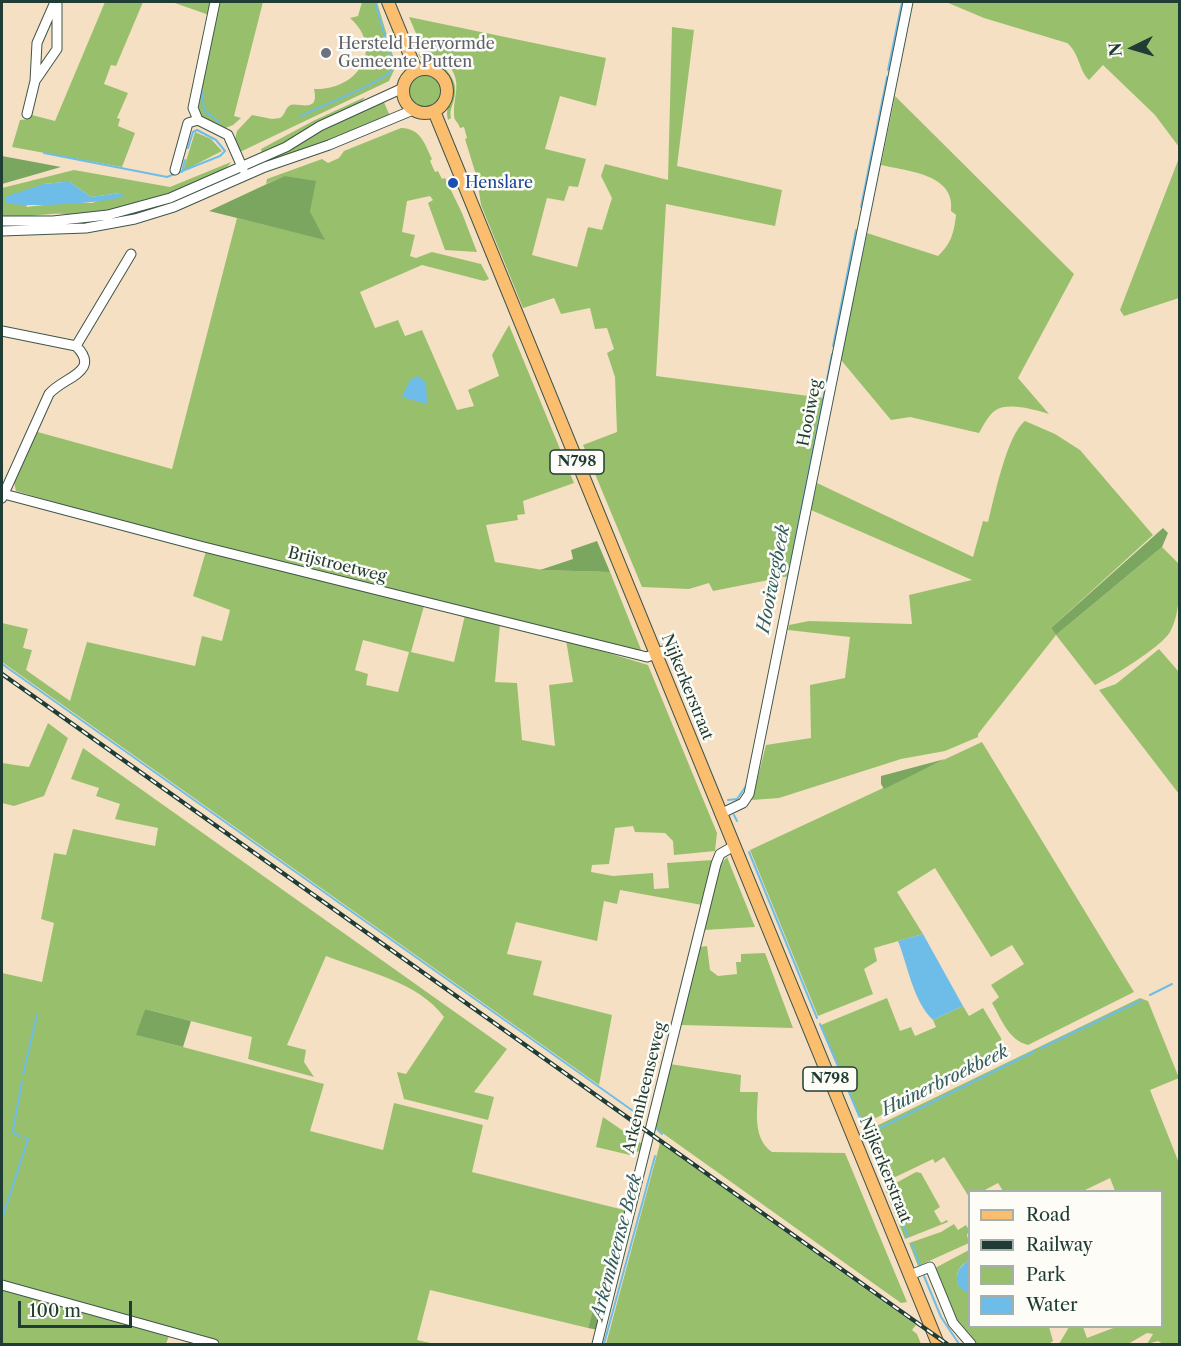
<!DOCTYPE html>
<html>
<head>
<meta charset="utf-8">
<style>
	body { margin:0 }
	#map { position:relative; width:1181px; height:1346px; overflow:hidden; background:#f5e0c4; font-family:"Libre Caslon Text",serif }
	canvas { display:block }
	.frame { position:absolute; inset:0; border:3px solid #1f3d34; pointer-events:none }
	.legend { position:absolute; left:968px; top:1190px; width:195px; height:138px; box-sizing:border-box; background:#fdfcf7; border:2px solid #a4b0a9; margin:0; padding:8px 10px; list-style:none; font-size:18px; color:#1f3d34 }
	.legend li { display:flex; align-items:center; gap:12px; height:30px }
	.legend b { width:30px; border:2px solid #a4b0a9 }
	.north { position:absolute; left:1103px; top:18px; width:60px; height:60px; -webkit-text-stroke:4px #fdfcf7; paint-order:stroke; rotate:265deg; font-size:16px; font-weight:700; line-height:24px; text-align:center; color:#1f3d34 }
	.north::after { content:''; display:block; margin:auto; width:21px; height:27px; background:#1f3d34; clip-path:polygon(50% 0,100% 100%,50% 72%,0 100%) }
	.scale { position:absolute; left:18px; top:1301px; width:114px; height:27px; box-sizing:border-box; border:3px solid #1f3d34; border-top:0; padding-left:8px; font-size:18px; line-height:21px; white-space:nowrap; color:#1f3d34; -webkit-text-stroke:4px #fdfcf7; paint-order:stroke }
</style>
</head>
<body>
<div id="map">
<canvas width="1181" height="1346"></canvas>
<div class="frame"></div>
<ul class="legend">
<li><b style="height:8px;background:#fabe6e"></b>Road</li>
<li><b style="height:8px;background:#1f3d34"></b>Railway</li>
<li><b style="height:16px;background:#98c06c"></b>Park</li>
<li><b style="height:16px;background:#6ebde9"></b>Water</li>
</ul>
<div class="north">N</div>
<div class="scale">100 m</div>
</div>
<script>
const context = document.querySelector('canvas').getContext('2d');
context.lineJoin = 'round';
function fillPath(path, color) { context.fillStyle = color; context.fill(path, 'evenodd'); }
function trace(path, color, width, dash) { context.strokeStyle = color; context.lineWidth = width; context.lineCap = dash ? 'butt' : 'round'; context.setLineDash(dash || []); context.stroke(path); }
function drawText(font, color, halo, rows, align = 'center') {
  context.font = font + ' "Libre Caslon Text",serif'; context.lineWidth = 5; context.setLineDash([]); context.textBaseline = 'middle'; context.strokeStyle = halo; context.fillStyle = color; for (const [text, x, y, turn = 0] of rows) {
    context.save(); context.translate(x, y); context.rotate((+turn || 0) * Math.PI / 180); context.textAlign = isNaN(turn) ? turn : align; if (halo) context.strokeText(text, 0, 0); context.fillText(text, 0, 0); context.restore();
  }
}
fillPath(new Path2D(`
	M105,2H143L116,66L111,65L104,84L128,93L117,118L120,119L118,126L135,133L122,167L12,147L20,120L30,119L32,115L55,121Z
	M172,2H212L209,15Z
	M218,2H263L234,116L241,118L233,125L223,129L200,116L197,107Z
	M362,2H377L396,66L389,81L240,152L234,143L237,131L252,115L272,119L280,118C285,115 285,109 289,106C296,100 320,116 314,89C356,91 386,50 350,18L358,16Z
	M946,2H1179V147L1155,115L1103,65L1089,80C1078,69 1080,54 1067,43L984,18Z
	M409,17L606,58L596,106L560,96L545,149L586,159L578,187L569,186L564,201L547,198L532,255L577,267L588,227L602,230L612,198L601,176L605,164L668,180L672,27L694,30L677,166L782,190L775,226L666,204L656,376L824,398L789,576L713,591L709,583L689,589L642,587L583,445L617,432L615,377L607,353L614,349L607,328L595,329L590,308L561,314L554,298L523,308L481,205L477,178L465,139L467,138L464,127L460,128C458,121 453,121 454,112C454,94 462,82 449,66C442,58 432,58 424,52Z
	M418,54C435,57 458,74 455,94C454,104 449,109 451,118L448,120C444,107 454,96 450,83C444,66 426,68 418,54Z
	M408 91a17 17 0 1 1 34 0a17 17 0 1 1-34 0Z
	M895,96L1074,274L1018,378L1049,414C1035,410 1009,402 996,410C989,414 983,426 979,433L910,417L891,420L841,360L867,233L938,256C951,244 954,233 956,215L951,211C956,174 907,171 881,165Z
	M365,97L361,103L262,155L261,149L313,121Z
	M383,100L390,116L351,133L266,164L264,159Z
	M401,128C421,128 425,145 432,159L430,161L435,172L438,171L442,179L445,178L462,213L477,252L445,250L428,203L433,200L430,196L407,201L402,232L415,235L410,256L416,258L432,252L481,264L489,279L484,281L422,265L360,292L375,328L398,320L405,336L422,330L457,410L474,406L468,390L499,376L492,355L509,325L574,483L523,501L525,514L517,515L518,520L486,525L495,562L543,570L610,572L642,652L120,521L16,491L14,482L34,431L172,469L237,218L324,239L310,211L284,176L266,184L267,179L322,159L328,163L339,158L344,151Z
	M195,132L211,139L222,151L183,171Z
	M1179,158V298L1124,316L1120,310Z
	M231,162C222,181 122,211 99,214C84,216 67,213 52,214C35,215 19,218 2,219V188L74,170L170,187ZM63,182H70L91,197L120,193L92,203L70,202L26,207L44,184Z
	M1025,421L1055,434L1080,450L1153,535L1051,628L1056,635L1162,547L1179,564C1179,586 1181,613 1170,632C1160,648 1112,677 1095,685L1056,635L978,734V737L945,751L901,759L779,798L752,800L766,745L811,738L810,685L845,678L850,637L788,630L789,625L809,621L912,624L909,595L972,580L811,510L817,483L973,557L983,521L988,522C994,499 1007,434 1025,421Z
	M206,551L424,606L411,652L454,662L465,615L500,624L495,682L517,683L522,740L555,746L549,685L573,682L566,640L648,665L717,833L715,851L674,855L673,841L665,833L635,832L633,826L615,828L609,864L592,865L591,872L613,876L653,873L654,889L669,888L667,863L713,860L702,905L620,890L617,904L604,901L597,941L516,922L507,954L542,961L533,995L612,1015L599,1085L2,662V623L28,629L23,648L32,650L26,670L70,701L87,642L195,666L202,636L222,641L230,610L193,596ZM363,640L409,652L398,692L366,685L368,674L355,670Z
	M1159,649L1179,672V794L1099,690L1116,684Z
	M48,723L68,738L44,796L14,806L2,803V763L29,767Z
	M982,742L1134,992L1028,1045C1008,1040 1001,1018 992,1003L999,997L991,985L1024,964L1012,945L991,957L935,868L897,892L923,934L874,948L877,961L864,969L873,994L818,1016L750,850Z
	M83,748L507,1049L474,1092L494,1097L488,1120L404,1099L397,1072L406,1074L444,1017C419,982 364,971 326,956L287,1045L306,1050L304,1062L314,1077L248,1059L252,1037L145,1009L137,1035L324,1084L310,1131L383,1150L394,1103L483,1125L472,1172L628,1211L610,1284L601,1282L588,1328L430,1290L417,1340L435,1344H225L2,1283V973L42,982L54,923L41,919L54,853L66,855L73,829L155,846L158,828L115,819L120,804L96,796L99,788L71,779Z
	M727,857L755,927L704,930L721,864Z
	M707,946L710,970L718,976L737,974L736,962H741V954L765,953L793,1028L681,1025L700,947Z
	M887,998L900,1031L911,1027L915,1036L936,1027L933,1020L963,1006L969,1016L983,1008L1001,1038L1004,1051L999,1059L863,1124L821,1025Z
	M1140,998L1148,1001L1179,1078L1150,1090L1179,1163V1344H1163L1158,1341L1147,1344L1153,1334L1147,1333L1128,1344H1059L1069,1327H1083L1087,1338L1116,1327L1162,1326V1192L1115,1191L1110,1178L1081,1192L1003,1191L998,1183L983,1191L970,1192L969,1197L944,1157L935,1163L933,1159L887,1181L866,1131Z
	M670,1064L741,1075L740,1092H758C757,1113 753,1139 772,1152L845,1153L907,1302L901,1303L654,1127Z
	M603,1117L642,1144L639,1151L630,1155L596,1147Z
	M660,1143L916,1325L912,1330L917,1334L921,1344H606Z
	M916,1172L921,1173L940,1207L934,1211L941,1223L947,1220L948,1222L905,1239L885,1189Z
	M954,1224L958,1230L966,1225L969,1230L967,1235L969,1243L918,1266L909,1243L941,1232Z
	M969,1250V1261C959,1265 955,1273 958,1284L969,1294L970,1326L1049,1327L1053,1341L1049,1344H975L957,1326L935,1268Z
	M2,1290L169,1336L166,1344H2Z`), '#98c06c');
fillPath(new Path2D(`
	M2,156L61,167L2,184Z
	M284,176L316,181L310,211L325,240L209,211Z
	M1163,528L1168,533L1162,547L1056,635L1051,628Z
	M597,541L610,572L540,570L573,559L571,550Z
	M945,759L884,789L881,784V776Z
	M145,1009L191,1021L183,1047L136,1035Z
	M601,1281L610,1284L598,1330L588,1328Z`), '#7aa660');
fillPath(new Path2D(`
	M63,182H70L91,197L120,193L124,196C109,203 18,209 5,202L7,196L44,184Z
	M417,376L426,382L427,404L402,397L410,380Z
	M923,934L963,1006L933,1020C913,1001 908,966 898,941Z
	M969,1261H970L969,1294L959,1287C954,1276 958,1266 969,1261Z`), '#6ebde9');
trace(new Path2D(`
	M888,70L902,2
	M202,92L204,110L219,122
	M301,116C317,108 384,81 390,72L391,58L375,2
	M44,153L167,177L220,156L225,151L216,140L197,130L193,132L188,148
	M182,172L185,160
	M861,207L887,77
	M833,346L856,230
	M786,586L832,354
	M2,664L643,1118
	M728,800L737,799L746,786
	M734,815L737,821
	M749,852L817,1018
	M1179,980H1180
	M1150,995L1172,984
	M820,1024L863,1125
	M1041,1048L1140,1001
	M23,1075L37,1015
	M657,1129L662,1134
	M866,1135L1035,1051
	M867,1135L885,1180
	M20,1136L14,1134L13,1130L22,1081
	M888,1189L908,1236
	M2,1219L28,1139L25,1137
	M912,1245L920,1265
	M924,1276L941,1317L959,1344
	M604,1344L655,1156`), '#6ebde9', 2);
const minor = new Path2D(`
	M215,2L193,108L198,120L228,135L243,169
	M35,81L57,49V4
	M27,114L35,81L37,43L55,2
	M175,170L188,123L198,120
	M2,221H53L108,215L170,198L286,147L320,126L403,88
	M2,231L86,228L135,219L174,207L265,167L329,145L413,110
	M2,331L76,346
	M76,346L131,254
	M4,494L200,546L647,657L663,651
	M2,498L49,394C63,377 102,372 76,346
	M720,814L743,803L749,794L908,2
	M910,1275L930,1267L953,1323L971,1344
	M2,1285L214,1344
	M597,1344L716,864L720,854L734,846`);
const major = new Path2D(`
	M388,2L416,70
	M403 91a22 22 0 1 1 44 0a22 22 0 1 1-44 0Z
	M434,111L938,1344`);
trace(minor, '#3f554a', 11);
trace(major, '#3f554a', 14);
trace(minor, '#fff', 9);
trace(major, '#fabe6e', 12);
const rail = new Path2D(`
	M2,674L947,1344`);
trace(rail, '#1f3d34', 4.5);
trace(rail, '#fdfcf7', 2, [7]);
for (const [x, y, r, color] of [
	[326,53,6,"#6b7280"],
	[453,183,6,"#1a4fb4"]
]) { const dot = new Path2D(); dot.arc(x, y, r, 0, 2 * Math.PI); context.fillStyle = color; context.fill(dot); trace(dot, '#fdfcf7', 2); }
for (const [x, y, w] of [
	[577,462,54],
	[830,1079,54]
]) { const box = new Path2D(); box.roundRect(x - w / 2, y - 12, w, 24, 4.5); context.fillStyle = '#fdfcf7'; context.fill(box); trace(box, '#1f3d34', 1.5); }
drawText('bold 15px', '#1f3d34', null, [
	["N798",577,462],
	["N798",830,1079]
]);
drawText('16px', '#5b616d', '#fdfcf7', [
	["Hersteld Hervormde",338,44],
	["Gemeente Putten",338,62]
], 'left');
drawText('16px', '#164399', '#fdfcf7', [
	["Henslare",465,183]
], 'left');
drawText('16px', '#1f3d34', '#fdfcf7', [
	["Hooiweg",810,413,-79],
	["Brijstroetweg",337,565,14],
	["Nijkerkerstraat",687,687,68],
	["Arkemheenseweg",645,1088,-76],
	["Nijkerkerstraat",885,1170,68]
]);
drawText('italic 18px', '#335d61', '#fdfcf7', [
	["Hooiwegbeek",774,579,-79],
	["Huinerbroekbeek",945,1081,-26],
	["Arkemheense Beek",617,1247,-75]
]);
</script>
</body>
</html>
